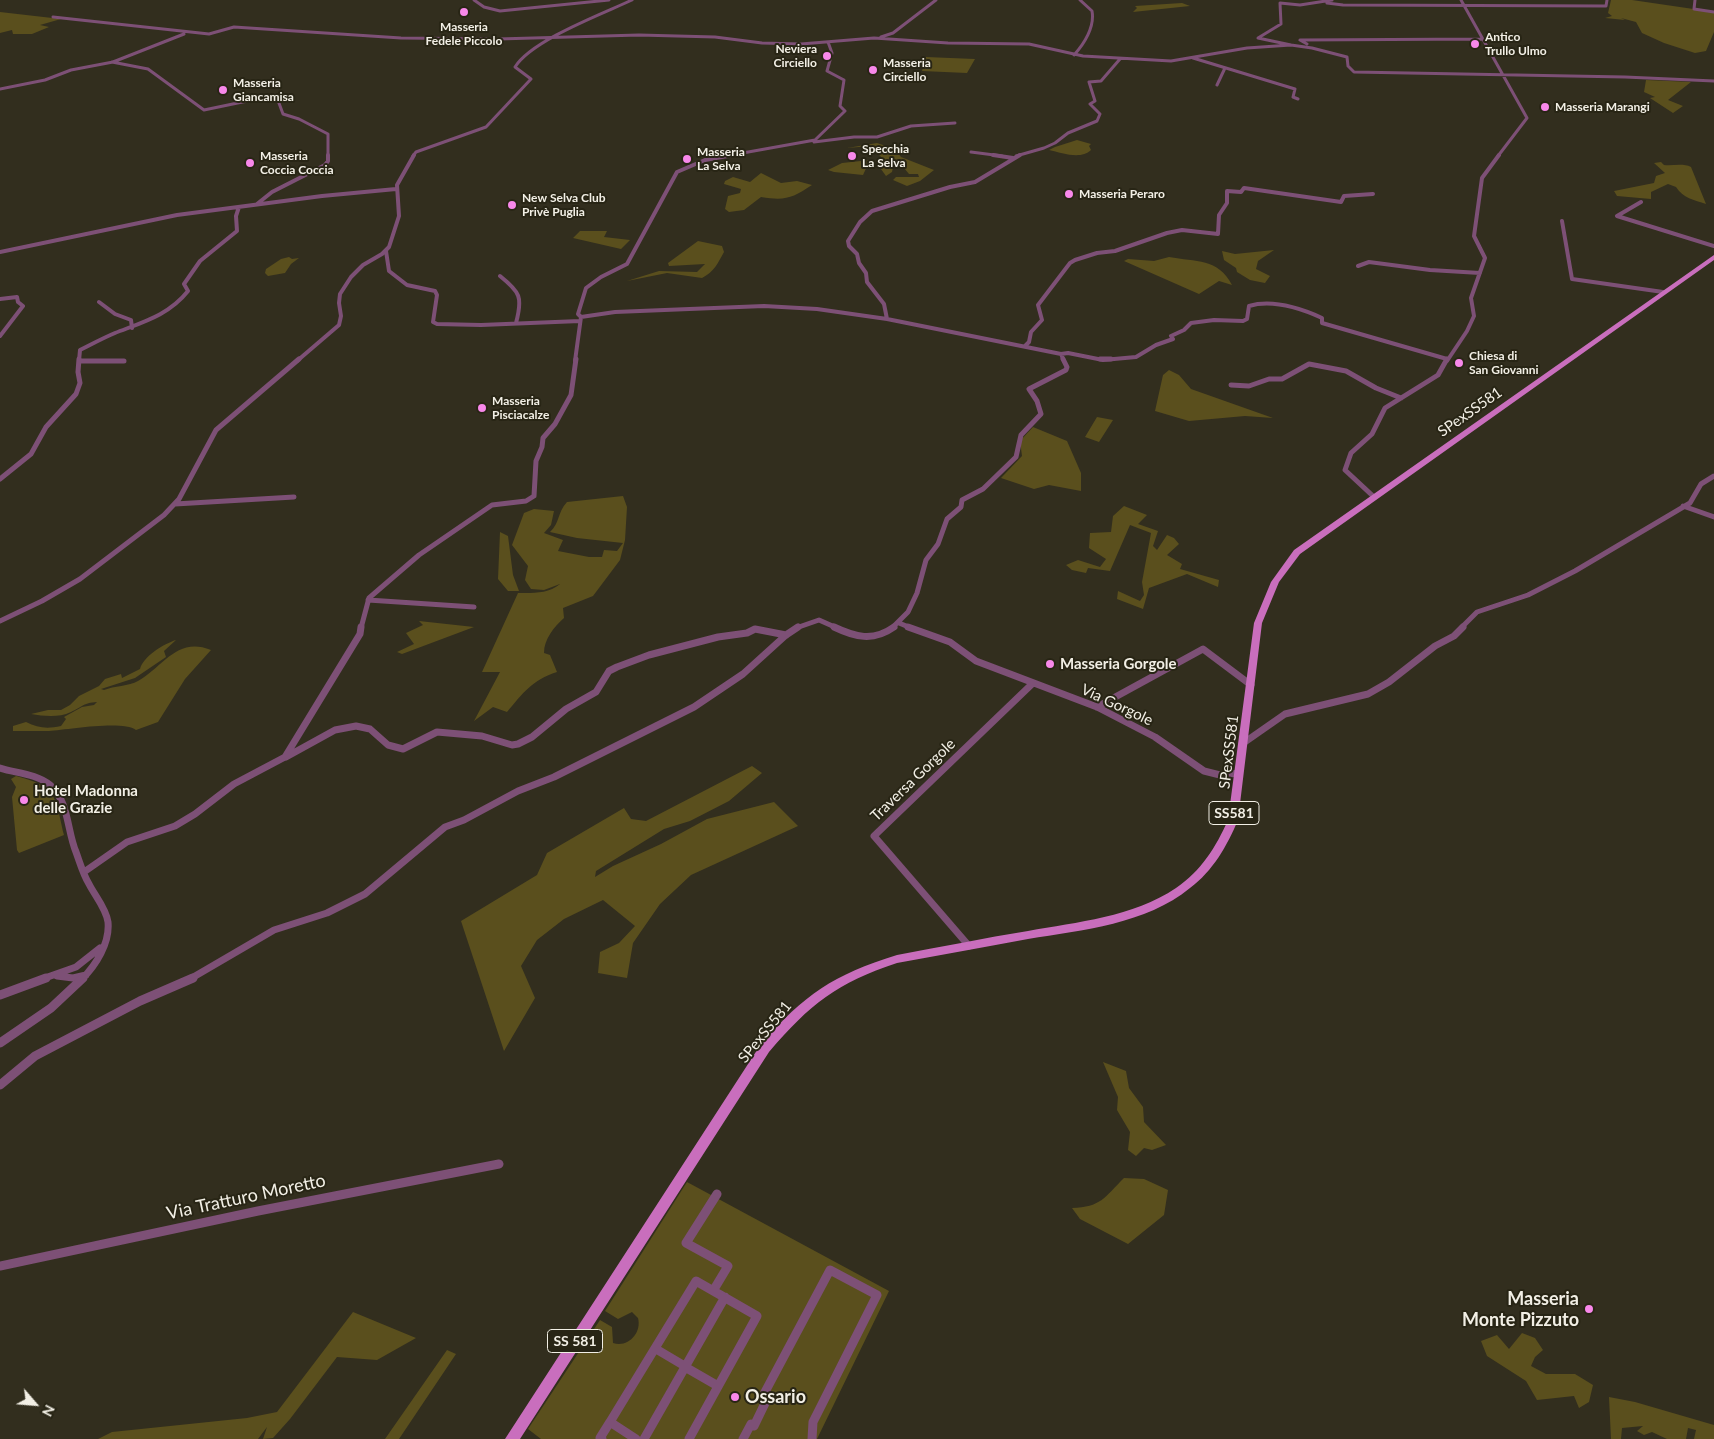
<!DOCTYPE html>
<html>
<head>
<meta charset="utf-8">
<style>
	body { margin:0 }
	#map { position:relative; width:1714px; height:1439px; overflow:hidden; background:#322e1e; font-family:Lato,sans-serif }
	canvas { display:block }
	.north { position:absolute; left:10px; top:1379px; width:50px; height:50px; -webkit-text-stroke:4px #282515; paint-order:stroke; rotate:117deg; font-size:14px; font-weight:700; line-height:20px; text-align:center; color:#f2efe5 }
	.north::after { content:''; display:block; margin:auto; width:18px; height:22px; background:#f2efe5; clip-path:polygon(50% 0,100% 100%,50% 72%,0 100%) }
</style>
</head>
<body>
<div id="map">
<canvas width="1714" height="1439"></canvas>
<div class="north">N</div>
</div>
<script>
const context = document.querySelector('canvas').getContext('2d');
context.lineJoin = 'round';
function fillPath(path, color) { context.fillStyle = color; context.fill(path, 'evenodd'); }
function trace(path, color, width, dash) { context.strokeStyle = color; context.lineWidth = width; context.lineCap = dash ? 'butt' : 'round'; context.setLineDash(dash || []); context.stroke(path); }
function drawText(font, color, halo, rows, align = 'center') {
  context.font = font + ' Lato,sans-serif'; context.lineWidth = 4; context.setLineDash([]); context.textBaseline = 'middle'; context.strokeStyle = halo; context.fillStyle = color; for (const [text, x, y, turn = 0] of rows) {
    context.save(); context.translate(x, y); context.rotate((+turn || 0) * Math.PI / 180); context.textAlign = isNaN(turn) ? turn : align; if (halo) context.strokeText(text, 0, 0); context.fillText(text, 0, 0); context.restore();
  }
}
fillPath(new Path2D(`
	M1611,0H1632L1714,12V32L1706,51L1695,53L1664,43L1642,33L1636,22L1621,18L1625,20L1605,18L1612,16L1608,13Z
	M1182,3L1190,6L1133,12L1137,8L1135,6Z
	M0,12L61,19L40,25L49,27L32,34H13L12,30L0,33Z
	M926,57L975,59L967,73L922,71Z
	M1646,80L1691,82L1668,100L1683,106L1673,113L1650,98L1655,97L1644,92Z
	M1077,140L1091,144L1089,146L1091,150C1081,160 1062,153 1049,150L1055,147Z
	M877,143L895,149L901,157L934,170L920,181L907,186L893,180L896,177H919L918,174H909L904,168L893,167L892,172L886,176L878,165L882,158L871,146L847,148Z
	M870,160L863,175L834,172L828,170L842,163Z
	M1661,162L1664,165C1673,166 1683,163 1691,167L1706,204C1694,200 1683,198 1676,187L1668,184L1651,192V199L1617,196L1614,191L1654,183L1656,176L1665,173L1654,163Z
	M761,173L781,183L797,181L812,185C792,198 786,201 761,197L744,210L729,212L725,209L728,196L740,193L741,189L724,184L725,181L733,177L750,182Z
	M580,231H607L604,237L630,240L621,249L573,238Z
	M698,241L722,246L724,252C718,263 714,272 702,278L667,273L627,281L659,271L697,272L705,264L669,266L668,263Z
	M1274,250L1258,261L1256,269L1270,276L1265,283L1250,280L1237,272L1236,268L1224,260L1222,251L1235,254Z
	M289,257L292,259L299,258L291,264L285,273L268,276L265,273L266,269L281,259Z
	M1169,257C1196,262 1218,258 1232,285L1219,281L1199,294L1124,261L1128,259L1154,261Z
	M1169,370L1179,375L1191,389L1273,418L1245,416L1189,421L1155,411L1163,375Z
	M1097,417L1113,420L1099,442L1085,437Z
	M1033,427L1067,441L1081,473V491L1049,485L1034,489L1001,478L1022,456L1020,441Z
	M623,496L627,507L625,540L620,560L593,596L563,608L564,618C554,627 544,639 544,653L550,655L557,672C532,680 523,693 507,712L493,707L474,721L500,672H482L518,593C533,593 548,594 560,584L544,590L531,589L525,580L528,566L512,545L524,513L534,509L554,511L551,525L544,533L563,540L558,551L589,557H602L604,550L617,551L623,543L577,538L550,532C560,523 557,513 567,502Z
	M1124,506L1147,515L1138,524L1158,531L1153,546L1157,550L1167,535L1174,538L1179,544L1167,555L1182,564L1180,569L1219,580L1218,587L1187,574L1149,588L1143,609L1117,599L1118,591L1140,601L1144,595L1142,582L1151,533L1130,525L1110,571L1088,568L1086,573L1072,570L1066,565L1078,560L1100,567L1106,559L1089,548L1090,533L1111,532L1113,516Z
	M500,532L508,536L513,575L519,591H508L498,579Z
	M419,621L474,627L402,654L397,652L414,644L406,633L423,625Z
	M176,640L164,651L166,657L135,678L101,689L104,690C114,686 129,686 138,681C163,667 177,636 211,650L185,679L158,722L136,730C122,720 67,730 49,731C37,731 25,731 13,731V726L26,722C38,728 47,729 61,726L66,719L64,717L82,707L94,705L97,702C83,703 82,707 71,712C58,718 44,716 31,714L48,710H61L70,705L79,696L99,686L105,679L121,674L122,678L140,669C143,657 163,644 176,640Z
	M752,766L762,773L729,801L690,821L664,829L596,871L595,877L613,866L661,844L707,819L774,802L798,826L691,875L660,904L633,943L627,978L598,973L600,952L619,943L635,926L603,900L564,919L537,940L521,966L535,998L504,1051L461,921L537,875L547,853L624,808L631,819L646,821Z
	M16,776C57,787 55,795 64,835L19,853L17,850L12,797L16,787L11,779Z
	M1103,1062L1126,1071L1129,1088L1143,1107L1144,1122L1166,1145L1152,1150L1144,1148L1136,1156L1128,1150L1130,1132L1117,1110L1118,1097Z
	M1124,1178L1144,1179L1168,1190L1164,1215L1128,1244L1080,1219L1072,1208C1101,1207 1104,1198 1124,1178Z
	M687,1182L889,1291L817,1439H541L528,1429L600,1320L612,1327L613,1343C628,1348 642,1333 638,1318L632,1312L618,1319L605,1311Z
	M353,1312L416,1338L377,1360L337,1357L290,1419L273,1438L263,1439L267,1427L258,1439H98L112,1432L247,1418L277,1412Z
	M1522,1333L1535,1338L1543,1350L1535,1357L1531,1366L1546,1374H1575L1593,1385L1589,1402L1579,1408L1574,1396L1537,1400L1526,1381L1487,1356L1481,1341L1497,1335L1509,1349Z
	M447,1350L456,1354L399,1439H385Z
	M1609,1397L1635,1402L1714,1425V1439H1694L1696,1430L1688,1428L1686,1439H1667L1652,1432L1644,1435L1637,1431L1643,1426L1622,1428L1621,1439H1611Z`), '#5a4f1d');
trace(new Path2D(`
	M474,0L484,7L500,11L609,0
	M1461,0L1527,118L1498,156
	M1695,0L1694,9L1714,12
	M1327,3L1343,5L1606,6L1607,0
	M53,17L209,34L234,27L401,38L498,39L639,35L715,37L762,43L801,44L874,38L948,43L1029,44L1083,56L1171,61L1247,48L1291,45L1258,38L1281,24L1280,3L1300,5L1332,0
	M881,37L893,33L936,0
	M1307,44L1300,40L1482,39
	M1291,45L1312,48L1347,57L1348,66L1354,72L1625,77L1714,81
	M1074,55C1084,44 1095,27 1092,11L1080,0
	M1193,58L1295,89L1293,97L1298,99
	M112,62L148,69L204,110L276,95L283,114L299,119L328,134V156
	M1217,85L1225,68
	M0,89L45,80L71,70L113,62L184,34
	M814,142L854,137H877L911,126L955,123
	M971,152L1002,156
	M413,156L416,152L486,127L531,79L515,67C532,40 602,14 632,0
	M726,156L815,140L845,111L840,106L844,80L827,71L832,53L828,42
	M1016,156L1044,148L1055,143L1068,133L1097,121L1100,114L1090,104L1095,101L1089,82L1101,81L1120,59`), '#7d5076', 3);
trace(new Path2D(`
	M993,155L1013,158
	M1641,202L1617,216L1714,246
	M257,204L272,192L325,165L328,161V155
	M1562,221L1572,279L1663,292
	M386,251L389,271L407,285L435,291L437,295L433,322L437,324L481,325L580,321
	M0,252L177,215L322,196L396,189
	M1358,266L1369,262L1430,270L1480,273
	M500,276C520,292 523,297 516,323
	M0,299L17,297L18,302L23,306L0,336
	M99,302L115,314L131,320L132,328
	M581,317L615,312L764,306L817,309L887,319L1061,354L1068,353L1103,360L1136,357L1156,345L1173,339L1171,336L1184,330L1191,323L1214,320L1243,321L1247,319L1249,306C1273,299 1300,308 1322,318V323L1447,359
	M887,319L884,304L867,282L866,273L859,263L857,254L849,246L848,241L860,222L872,211L950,187L975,182L1020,155
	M1025,346L1029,342L1031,332L1042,320L1038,305L1070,263L1075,260L1097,253L1115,251L1167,233L1182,230L1218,234L1219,215L1227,203V191L1241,192L1244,188L1341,202L1344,196L1373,194
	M1061,354L1064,361
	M79,361L80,350C92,344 103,338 115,333C143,322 169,315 188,291L184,284L200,261L237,231L236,216L239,207
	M297,361L339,325L341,316L339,303L340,294L351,277L363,265L382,254L389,247L399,216L397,185L414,155
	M575,361L581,317L578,314L586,288L601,277L627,264L677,172L705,160L733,155
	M1447,361L1467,331L1474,316L1471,298L1485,258L1474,236L1482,178L1499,155`), '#7d5076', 4);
trace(new Path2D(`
	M1100,359H1111
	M80,361H124
	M1231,385L1249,386L1269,379H1282L1309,364L1346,371L1376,388L1401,398
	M0,479L31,454L46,427L76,394L80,383L78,372L79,359
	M1374,497L1345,470L1351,453L1372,434L1385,408L1438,375L1447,359
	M175,504L294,497
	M1683,506L1714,517
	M368,600L474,607
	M0,621L42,601L80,579L164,515L179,499L216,430L299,359
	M899,623L911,628
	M361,628L369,598L419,555L492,505L526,501L534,496L536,461L542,447L543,438L555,424L571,395L576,359
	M796,628L819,620L837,628
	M892,628L908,612L917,593L926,560L938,544L947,519L961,507L962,500L983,489L1016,457L1021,435L1041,414L1037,401L1029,389L1066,370L1067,367L1063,359
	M1461,628L1477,612L1528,595L1575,571L1690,503L1701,484L1714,476`), '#7d5076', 5);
trace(new Path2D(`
	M834,627C855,637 873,642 894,627
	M908,627L950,642L976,661L1097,707L1155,737L1204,771L1220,775L1239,773
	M1097,707L1203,649L1251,685
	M1242,744L1285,714L1368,694L1389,682L1435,646L1454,636L1463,627
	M286,757L335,730L356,726L370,729L388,745L403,749L437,732L482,736L512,745L518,744L532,737L566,709L596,692L609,671L617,667L649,655L718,637L747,633L755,629L786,635
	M0,768C16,773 37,774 50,785C69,801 67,831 76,852C80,863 83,874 89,884C95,896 106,908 108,922C110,943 96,965 82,979
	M84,872L127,842L175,826L195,814L234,784L285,757L360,634L361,627
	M969,946L874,836L1032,684
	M57,976L73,978L86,975
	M42,979L76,967L100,948
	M190,979L274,930L327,913L365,894L445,827L464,820L518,791L554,777L694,707L743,674L786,635L798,627`), '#7d5076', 7);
trace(new Path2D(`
	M0,995L46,978
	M0,1043L51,1008L83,978
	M0,1085L35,1056L140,1001L193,978
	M0,1266L258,1211L499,1164
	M713,1291L728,1266L686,1243L717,1194
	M656,1349L683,1365
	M685,1367L718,1386
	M602,1439L600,1438L610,1422
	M636,1439L610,1422L696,1281L757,1316L689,1439
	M644,1439L725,1297
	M743,1439L751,1424L754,1426L769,1395L765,1392L830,1270L877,1295L813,1422L812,1439`), '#7d5076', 9);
fillPath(new Path2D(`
	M1714,255V260L1300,554L1279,582L1262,623L1238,820C1227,846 1213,871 1190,888C1146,924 1083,930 1028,939C985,947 941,955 897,963C837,983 810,1004 769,1052L520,1439H505L761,1044C805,994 833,975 897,955C941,947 984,938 1028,931C1077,922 1133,917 1176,888C1201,871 1216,847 1228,820L1254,623L1271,582L1294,550Z`), '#c96ebd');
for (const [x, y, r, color] of [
	[464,12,5,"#f888ea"],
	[1475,44,5,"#f888ea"],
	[827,56,5,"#f888ea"],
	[873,70,5,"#f888ea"],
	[223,90,5,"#f888ea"],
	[1545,107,5,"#f888ea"],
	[852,156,5,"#f888ea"],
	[687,159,5,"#f888ea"],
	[250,163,5,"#f888ea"],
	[1069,194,5,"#f888ea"],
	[512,205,5,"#f888ea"],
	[1459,363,5,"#f888ea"],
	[482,408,5,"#f888ea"],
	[1050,664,5,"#f888ea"],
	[24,800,5,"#f888ea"],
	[1589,1309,5,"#f888ea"],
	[735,1397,5,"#f888ea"]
]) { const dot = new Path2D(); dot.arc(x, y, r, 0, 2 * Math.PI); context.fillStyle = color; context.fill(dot); trace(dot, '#282515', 2); }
drawText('bold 12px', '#f2efe5', '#282515', [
	["Masseria",464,27,"center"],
	["Fedele Piccolo",464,41,"center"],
	["Antico",1485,37],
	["Trullo Ulmo",1485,51],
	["Neviera",817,49,"right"],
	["Circiello",817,63,"right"],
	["Masseria",883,63],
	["Circiello",883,77],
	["Masseria",233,83],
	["Giancamisa",233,97],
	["Masseria Marangi",1555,107],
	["Specchia",862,149],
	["La Selva",862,163],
	["Masseria",697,152],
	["La Selva",697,166],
	["Masseria",260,156],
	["Coccia Coccia",260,170],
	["Masseria Peraro",1079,194],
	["New Selva Club",522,198],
	["Privè Puglia",522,212],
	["Chiesa di",1469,356],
	["San Giovanni",1469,370],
	["Masseria",492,401],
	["Pisciacalze",492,415]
], 'left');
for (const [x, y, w] of [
	[1234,813,50],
	[575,1341,55]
]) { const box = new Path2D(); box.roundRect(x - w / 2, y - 11.5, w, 23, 4); context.fillStyle = '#282515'; context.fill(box); trace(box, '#f2efe5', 1); }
drawText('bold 14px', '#f2efe5', null, [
	["SS581",1234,813],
	["SS 581",575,1341]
]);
drawText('15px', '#f2efe5', '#282515', [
	["SPexSS581",1470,412,-35],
	["Via Gorgole",1117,705,25],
	["SPexSS581",1229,752,-83],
	["Traversa Gorgole",913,780,-44],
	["SPexSS581",765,1032,-51]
]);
drawText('bold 15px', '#f2efe5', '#282515', [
	["Masseria Gorgole",1060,664],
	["Hotel Madonna",34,791],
	["delle Grazie",34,808]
], 'left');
drawText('18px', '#f2efe5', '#282515', [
	["Via Tratturo Moretto",246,1197,-12]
]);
drawText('bold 18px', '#f2efe5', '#282515', [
	["Masseria",1579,1299],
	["Monte Pizzuto",1579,1320],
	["Ossario",745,1397,"left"]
], 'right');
</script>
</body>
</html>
